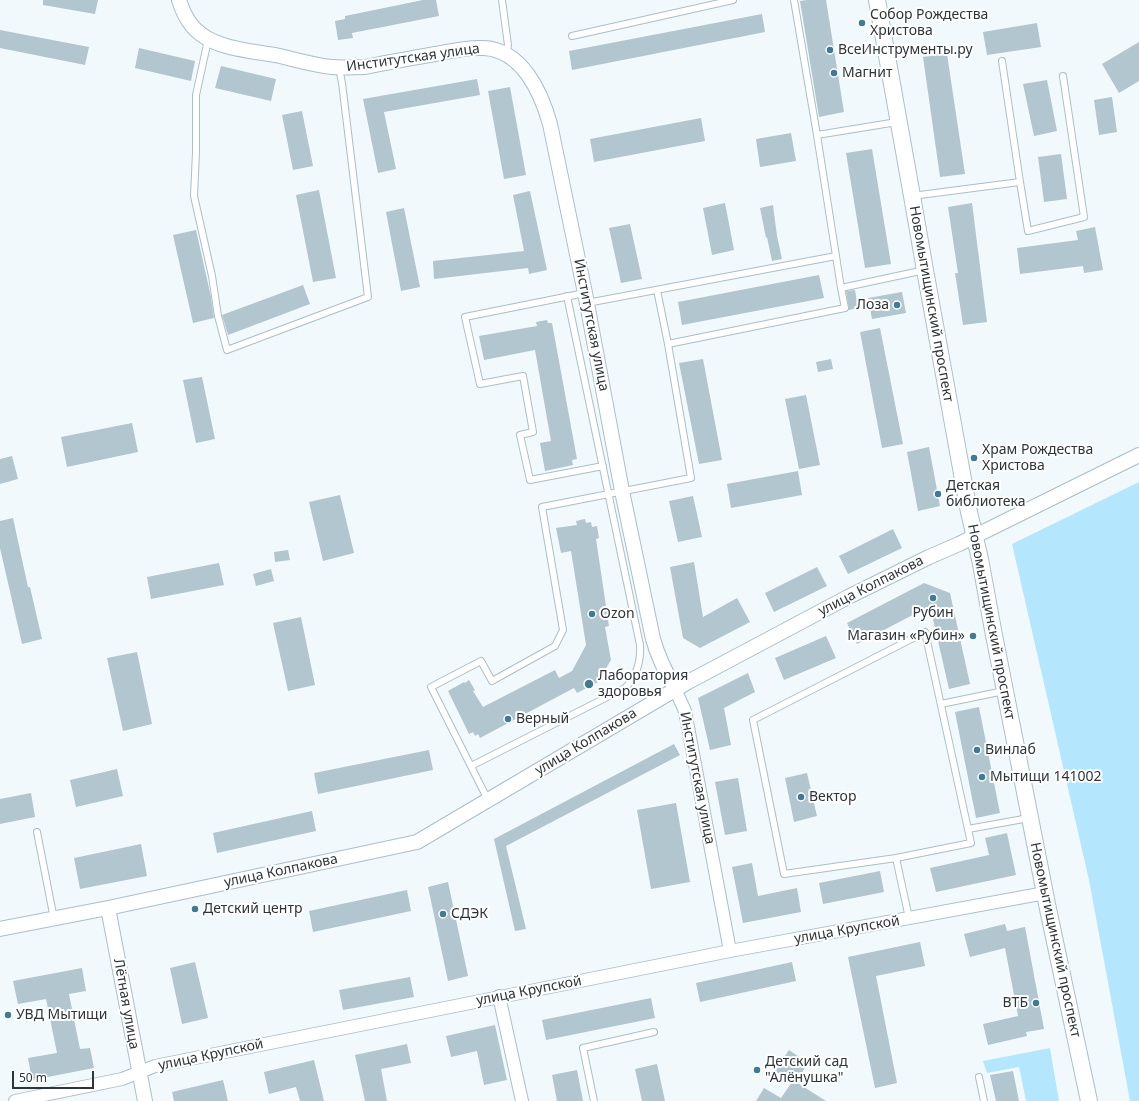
<!DOCTYPE html>
<html>
<head>
<meta charset="utf-8">
<style>
	body { margin:0 }
	#map { position:relative; width:1139px; height:1101px; overflow:hidden; background:#f1f9fd; font-family:"Noto Sans",sans-serif }
	canvas { display:block }
	.scale { position:absolute; left:12px; top:1071px; width:82px; height:18px; box-sizing:border-box; border:2px solid #2d3539; border-top:0; padding-left:5px; font-size:12px; line-height:14px; white-space:nowrap; color:#2d3539; -webkit-text-stroke:3px #fff; paint-order:stroke }
</style>
</head>
<body>
<div id="map">
<canvas width="1139" height="1101"></canvas>
<div class="scale">50 m</div>
</div>
<script>
const context = document.querySelector('canvas').getContext('2d');
context.lineJoin = 'round';
function fillPath(path, color) { context.fillStyle = color; context.fill(path, 'evenodd'); }
function trace(path, color, width, dash) { context.strokeStyle = color; context.lineWidth = width; context.lineCap = dash ? 'butt' : 'round'; context.setLineDash(dash || []); context.stroke(path); }
function drawText(font, color, halo, rows, align = 'center') {
  context.font = font + ' "Noto Sans",sans-serif'; context.lineWidth = 4; context.setLineDash([]); context.textBaseline = 'middle'; context.strokeStyle = halo; context.fillStyle = color; for (const [text, x, y, turn = 0] of rows) {
    context.save(); context.translate(x, y); context.rotate((+turn || 0) * Math.PI / 180); context.textAlign = isNaN(turn) ? turn : align; if (halo) context.strokeText(text, 0, 0); context.fillText(text, 0, 0); context.restore();
  }
}
fillPath(new Path2D(`
	M1139,482V1101H1130L1089,880L1012,544Z
	M1050,1048L1059,1101H1026L1019,1067L987,1073L983,1061Z`), '#b4e7fe');
fillPath(new Path2D(`
	M43,0H98L95,14L43,5Z
	M423,0H436L439,16L352,33L353,38L338,40L335,21L345,19V16Z
	M807,0H826L844,112L819,117L800,1Z
	M762,14L765,32L572,70L569,51Z
	M1037,23L1041,47L987,55L983,32Z
	M0,30L89,47L85,65L0,48Z
	M1139,42V81L1119,93L1102,64Z
	M139,48L195,61L191,81L135,68Z
	M947,54L965,174L940,177L923,57Z
	M221,66L276,79L271,101L215,88Z
	M477,79L480,95L384,112L396,169L378,173L363,99Z
	M1047,80L1057,131L1034,136L1023,84Z
	M510,87L526,175L504,179L488,91Z
	M1112,97L1117,132L1099,135L1094,100Z
	M302,111L313,166L293,170L282,115Z
	M701,118L705,141L594,162L590,139Z
	M791,133L796,161L760,167L756,139Z
	M872,149L891,264L865,268L846,153Z
	M1061,154L1067,199L1044,202L1038,157Z
	M319,190L336,278L313,282L296,195Z
	M530,191L547,270L529,274L528,268L434,279L433,261L524,251L513,195Z
	M725,203L734,250L712,255L703,208Z
	M972,203L987,322L963,325L955,273H958L948,207Z
	M773,205L777,236L782,259L772,261L767,237L766,238L760,208Z
	M404,208L420,287L401,291L386,212Z
	M630,224L642,279L621,283L609,228Z
	M1095,227L1103,270L1084,273L1083,266L1020,274L1017,248L1078,240L1076,231Z
	M196,230L211,297L214,318L193,323L173,235Z
	M819,275L824,298L682,325L678,302Z
	M303,285L310,304L228,335L222,315Z
	M855,290L858,308L849,310L846,291Z
	M902,292L906,313L872,319L868,298Z
	M547,320L548,323H552L577,459L572,460L573,465L545,471L540,443L551,441L535,350L484,360L479,336L537,326L536,322Z
	M880,328L903,444L882,448L860,332Z
	M703,359L722,460L699,464L679,363Z
	M831,359L833,369L818,372L816,362Z
	M202,377L215,439L196,443L183,380Z
	M806,395L820,465L799,469L785,399Z
	M132,423L138,452L67,467L61,437Z
	M929,447L940,506L918,511L907,452Z
	M12,456L18,479L0,484V459Z
	M798,471L802,495L731,508L727,484Z
	M340,495L354,553L323,561L309,502Z
	M693,496L702,537L678,542L669,501Z
	M13,518L28,587H30L42,639L22,644L0,548V521Z
	M585,519L586,523L591,522L592,527L597,526L599,538L596,539L609,626L605,627L611,660L598,682L577,693L574,688L480,738L478,734L475,736L473,732L469,734L448,691L464,682L465,683L469,680L475,690L473,691L483,707L555,670L559,678L572,671L586,645L571,551L561,553L556,528L577,525L576,521Z
	M893,529L902,548L848,574L839,556Z
	M288,550L290,560L275,562L274,552Z
	M694,562L703,617L737,598L750,622L700,648L683,638L670,567Z
	M219,563L224,585L151,599L147,577Z
	M817,567L827,586L774,612L765,593Z
	M271,569L274,581L256,586L253,574Z
	M924,583L950,593L970,684L949,689L930,606L857,644L847,623Z
	M301,617L315,685L288,691L273,623Z
	M826,636L836,658L784,680L775,658Z
	M137,652L152,724L123,731L107,658Z
	M748,673L755,692L724,708L731,745L710,750L698,698Z
	M979,707L1000,813L976,818L955,712Z
	M674,744L680,755L506,846L526,929L515,931L494,839Z
	M429,750L433,770L318,794L314,773Z
	M117,769L123,796L76,807L70,780Z
	M807,773L817,816L794,822L785,778Z
	M738,778L747,831L725,835L715,782Z
	M31,793L35,817L0,824V799Z
	M676,803L690,882L651,889L637,810Z
	M312,811L316,831L217,853L213,833Z
	M1007,833L1016,875L936,892L930,868L989,855L985,838Z
	M141,844L147,876L80,889L74,858Z
	M752,863L758,896L797,888L801,912L743,923L732,867Z
	M880,871L884,892L823,904L819,883Z
	M448,882L468,976L448,981L428,887Z
	M407,890L411,911L313,932L309,911Z
	M1005,924L1007,931L1025,927L1044,1029L1026,1032L1027,1036L988,1045L983,1024L1018,1016L1005,948L970,957L964,934Z
	M920,942L925,966L876,976L897,1083L875,1088L848,957Z
	M195,962L208,1018L182,1024L170,968Z
	M792,962L796,981L700,1002L696,983Z
	M82,968L86,991L69,994L80,1049L90,1048L94,1068L32,1080L28,1058L57,1053L46,999L18,1004L13,981Z
	M410,977L414,997L343,1010L339,990Z
	M651,998L655,1018L546,1040L542,1020Z
	M495,1025L507,1080L484,1085L477,1051L451,1057L446,1036Z
	M407,1044L411,1063L381,1069L387,1101H365L355,1055Z
	M789,1050L808,1063L796,1082L826,1101H756L764,1088L781,1098L792,1082L775,1071Z
	M314,1060L324,1101H300L296,1087L269,1094L264,1072Z
	M657,1064L665,1101H642L635,1069Z
	M577,1070L583,1101H557L552,1075Z
	M1013,1071L1019,1101H996L990,1075Z
	M223,1080L228,1101H174L172,1092Z`), '#b1c6cf');
const service = new Path2D(`
	M502,0L508,45L506,55
	M794,0L817,135L897,122
	M572,36L733,0
	M208,40L196,95V152L194,196L212,276L218,316L227,350L368,297L342,83L339,68
	M817,135L836,256
	M1020,182L1028,231L1084,217L1063,76
	M912,196L1020,182L1002,61
	M657,290L668,344L845,308L841,288L925,270
	M585,293L465,317L480,384L523,376L533,432L520,435L530,480L603,466
	M587,303L836,256L841,288
	M941,704L1004,691
	M471,766L625,688C637,676 641,662 640,645L567,296
	M488,800L431,687L481,661L492,681L555,646L563,630L542,507L691,478L668,344
	M968,829L1029,818
	M37,832L54,919
	M896,858L784,874L753,720L925,632L971,843L896,858L909,918
	M979,1077L984,1101
	M594,1101L583,1048L654,1032`);
const minor = new Path2D(`
	M675,689L685,711L730,951
	M499,996L522,1101
	M15,1101L122,1079L155,1066L730,951L1045,893`);
const tertiary = new Path2D(`
	M179,0C183,13 190,27 202,35C221,49 252,51 275,55C294,59 312,65 332,67C343,68 354,67 365,67C388,62 412,58 435,54C451,51 467,47 484,48C522,50 541,92 550,124L585,293L622,491L653,639C658,657 666,673 675,689
	M108,908L145,1101
	M0,929L108,908L417,842L688,682L848,597L929,557L959,544L1139,455`);
const secondary = new Path2D(`
	M877,0L912,196L925,270L969,512L980,559L993,630L1048,909L1089,1101`);
trace(service, '#aabfc8', 8);
trace(minor, '#aabfc8', 14);
trace(tertiary, '#aabfc8', 16);
trace(secondary, '#aabfc8', 18);
trace(service, '#fff', 6);
trace(minor, '#fff', 12);
trace(tertiary, '#fff', 14);
trace(secondary, '#fff', 16);
for (const [x, y, r, color] of [
	[862,23,4,"#407a93"],
	[830,50,4,"#407a93"],
	[834,73,4,"#407a93"],
	[897,305,4,"#407a93"],
	[974,458,4,"#407a93"],
	[938,494,4,"#407a93"],
	[933,598,4,"#407a93"],
	[592,614,4,"#407a93"],
	[973,636,4,"#407a93"],
	[589,684,5,"#407a93"],
	[508,719,4,"#407a93"],
	[977,750,4,"#407a93"],
	[982,777,4,"#407a93"],
	[801,797,4,"#407a93"],
	[195,909,4,"#407a93"],
	[443,914,4,"#407a93"],
	[1036,1003,4,"#407a93"],
	[8,1015,4,"#407a93"],
	[757,1070,4,"#407a93"]
]) { const dot = new Path2D(); dot.arc(x, y, r, 0, 2 * Math.PI); context.fillStyle = color; context.fill(dot); trace(dot, '#fff', 1.5); }
drawText('14px', '#2d3539', '#fff', [
	["Собор Рождества",870,15],
	["Христова",870,31],
	["ВсеИнструменты.ру",838,50],
	["Магнит",842,73],
	["Лоза",889,305,"right"],
	["Храм Рождества",982,450],
	["Христова",982,466],
	["Детская",946,486],
	["библиотека",946,502],
	["Рубин",933,613,"center"],
	["Ozon",600,614],
	["Магазин «Рубин»",965,636,"right"],
	["Лаборатория",598,676],
	["здоровья",598,692],
	["Верный",516,719],
	["Винлаб",985,750],
	["Мытищи 141002",990,777],
	["Вектор",809,797],
	["Детский центр",203,909],
	["СДЭК",451,914],
	["ВТБ",1028,1003,"right"],
	["УВД Мытищи",16,1015],
	["Детский сад",765,1062],
	["\"Алёнушка\"",765,1078]
], 'left');
drawText('14px', '#2d3539', '#fff', [
	["Институтская улица",413,58,-8],
	["Новомытищинский проспект",931,304,80],
	["Институтская улица",591,325,79],
	["улица Колпакова",871,586,-27],
	["Новомытищинский проспект",991,622,79],
	["улица Колпакова",586,742,-31],
	["Институтская улица",697,778,79],
	["улица Колпакова",281,871,-12],
	["улица Крупской",847,930,-10],
	["Новомытищинский проспект",1055,940,78],
	["улица Крупской",529,991,-11],
	["Лётная улица",126,1004,80],
	["улица Крупской",211,1055,-12]
]);
</script>
</body>
</html>
